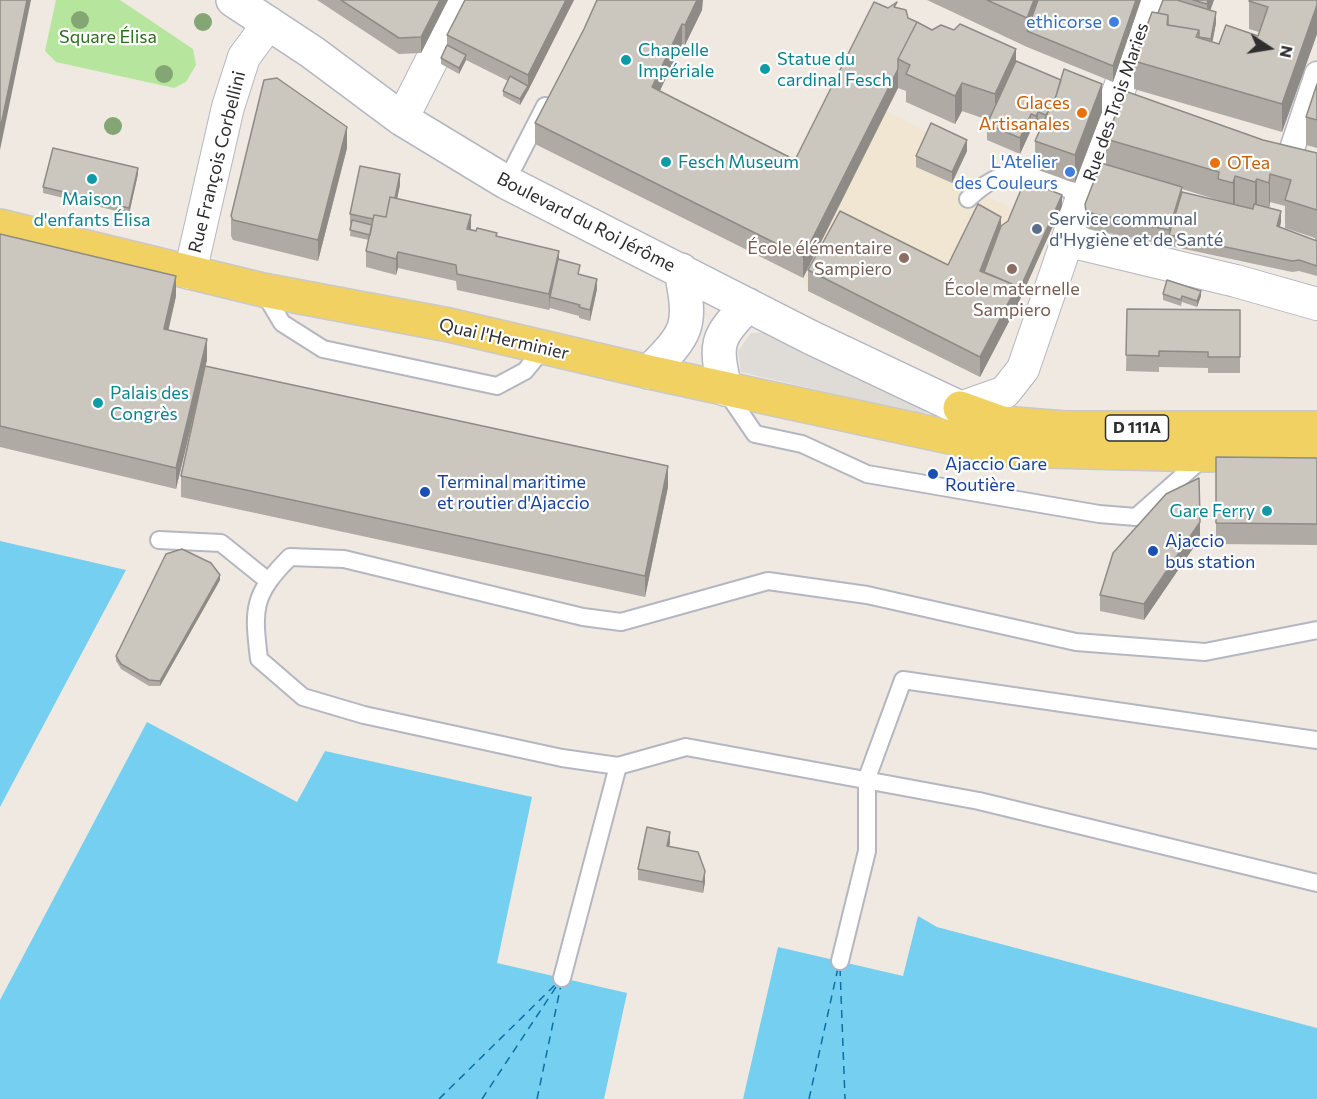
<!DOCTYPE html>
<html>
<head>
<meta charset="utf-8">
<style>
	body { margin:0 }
	#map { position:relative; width:1317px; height:1099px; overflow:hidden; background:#efe9e1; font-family:Commissioner,sans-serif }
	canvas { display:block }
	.north { position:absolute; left:1239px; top:18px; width:60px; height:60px; -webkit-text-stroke:4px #fff; paint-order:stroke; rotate:102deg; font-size:16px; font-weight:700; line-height:24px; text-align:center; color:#2e2e2e }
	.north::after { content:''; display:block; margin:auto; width:21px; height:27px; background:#2e2e2e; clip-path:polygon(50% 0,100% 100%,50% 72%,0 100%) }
</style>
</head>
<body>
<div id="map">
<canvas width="1317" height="1099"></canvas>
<div class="north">N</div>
</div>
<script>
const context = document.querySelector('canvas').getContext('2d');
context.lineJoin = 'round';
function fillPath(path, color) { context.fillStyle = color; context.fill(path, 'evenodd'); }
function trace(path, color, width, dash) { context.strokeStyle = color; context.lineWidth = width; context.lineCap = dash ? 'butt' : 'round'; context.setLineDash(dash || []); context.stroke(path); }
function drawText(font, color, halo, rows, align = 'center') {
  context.font = font + ' Commissioner,sans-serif'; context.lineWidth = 4.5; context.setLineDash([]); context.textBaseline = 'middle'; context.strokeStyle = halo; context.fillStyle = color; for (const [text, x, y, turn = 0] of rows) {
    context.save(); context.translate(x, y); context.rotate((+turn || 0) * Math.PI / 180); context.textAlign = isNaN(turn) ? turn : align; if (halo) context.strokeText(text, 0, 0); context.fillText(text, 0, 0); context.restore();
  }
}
fillPath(new Path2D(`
	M886,111L931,134L916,167L1017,210L980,291L1017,306L980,377L808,291L803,278Z`), '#f0e6d1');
fillPath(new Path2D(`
	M56,0H120L193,49L196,65L186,82L174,88L56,62L45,51Z`), '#b6e59e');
fillPath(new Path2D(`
	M771,332L926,408L925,415L741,372L738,351L751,333Z`), '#dfdcd8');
fillPath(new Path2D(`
	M0,541L126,570L0,807Z
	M147,722L297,802L325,751L532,797L497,963L627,993L604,1099H0V1000Z
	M918,916L937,927L1317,1028V1099H743L778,947L903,976Z`), '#75cff0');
trace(new Path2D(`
	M840,968L845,1099
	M439,1099L557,983
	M482,1099L558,984
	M537,1099L561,985
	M809,1099L838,968`), '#0d6fa3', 1.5, [8, 6]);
const service = new Path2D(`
	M506,182L545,106
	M968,199C1013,156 1034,176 1083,196
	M263,291L282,323L323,349L497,386L525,371L543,349
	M725,390L755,434L802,444L867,474L1099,514L1136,517L1203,458
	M159,540L221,543L267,580
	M1317,630L1205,652L1076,642L867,595L768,581L621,622L583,617L344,559L290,557C252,595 253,609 259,659L303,697L364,715L562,758L618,766L686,747L979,801L1317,883
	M840,961L867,851V778L903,680L1317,740
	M562,978L618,766`);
const pedestrian = new Path2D(`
	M1288,161L1317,74`);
const minor = new Path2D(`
	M402,119L462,0
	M1069,241L1236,281L1317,304
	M190,273L228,107L244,57L269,23
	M960,408L1005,392L1023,369L1150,0`);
const secondary = new Path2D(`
	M233,0L312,52L402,119L506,182L810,337L960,408
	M649,372C689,332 692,327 681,270
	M725,389C715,343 715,339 748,305`);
const primary = new Path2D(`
	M0,226L263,290L449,325L649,372L1009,450L1207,455L1317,454
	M960,408L1002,423L1065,428H1317`);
trace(service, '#b4b7c1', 20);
trace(pedestrian, '#b4b7c1', 27);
trace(minor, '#b4b7c1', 34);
trace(secondary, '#b4b7c1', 36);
trace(primary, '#c9c9c9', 36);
trace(service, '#fff', 16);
trace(pedestrian, '#fff', 24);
trace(minor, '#fff', 32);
trace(secondary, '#fff', 33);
trace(primary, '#f2d163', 33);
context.fillStyle = '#84a574';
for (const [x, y] of [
	[80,20],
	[203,22],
	[164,74],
	[113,126]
]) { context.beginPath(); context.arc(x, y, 9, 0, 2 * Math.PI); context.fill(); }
fillPath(new Path2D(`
	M317,0H448L421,53L399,54Z
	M465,0H574L520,105L503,96V91L508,81L466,60L459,74L441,64V58L447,45V35Z
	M927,0H1141L1113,82L1027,47Z
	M1163,0H1214L1210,10L1216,23L1212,42L1219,44L1258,36L1259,32L1249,29V1L1317,0V34L1282,132L1134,89V61L1158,13Z
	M702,1V10L685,45L682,44L660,91L795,160L888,8H897L908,18L932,30L1016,61L1102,112L1075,183L1035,169V141L1040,129L1038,128L1036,132L1031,130L1020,154L987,140V124L988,120L962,111L955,124L906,102V91L898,88L803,278L535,144V123L584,29Z
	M1317,84V148L1306,145V117Z
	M1106,139L1263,140L1317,153V276L1299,271L1292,272L1086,228L1085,220V204L1106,164ZM1182,189L1218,200V201L1182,192ZM1270,202L1285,206V228L1315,238V240L1280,227L1281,222L1269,208Z
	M347,148L318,261L233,240L231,236V216Z
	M967,151L952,183L916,167V156Z
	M138,174L129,214L43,193V187Z
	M400,185L397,199L471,229L497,236L559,259L580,275L597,289L590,321L579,318V316L550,308L549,310L457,290L456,281L398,268L396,275L366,267V251L369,240L350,236L351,225H350V214Z
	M1062,206L1017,306L980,377L808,291V270L948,265L1001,226Z
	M0,234L176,296L168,330L207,360L205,366L668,487L645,597L181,497V476L204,372L176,489L0,447Z
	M1163,294L1201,296L1197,307L1182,302L1181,306L1163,300Z
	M1127,309L1240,310V373H1208V368L1159,367V372L1126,371Z
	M1216,457L1317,458V545L1216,544Z
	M1200,538L1144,620L1100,611V595Z
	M220,580L160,686H149L121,669L116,661V656Z
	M670,843L669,846L705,882L703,893L638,880V869Z`), '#afaba4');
fillPath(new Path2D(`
	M27,0H31L0,150V130Z
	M440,0H448L421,53V37Z
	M566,0H574L528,91V75Z
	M697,0H703L702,10L685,45V25Z
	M1034,0H1045L1027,31V18Z
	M1136,0H1141L1113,82V66Z
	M1208,0H1214L1207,20V4Z
	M1317,5V34L1282,132V104Z
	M1216,12V23L1211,50V39Z
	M682,24V44L652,107V87Z
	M1016,49V77L995,123V94Z
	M466,55V60L459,74V68Z
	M898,69V88L803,278V257Z
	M962,83V111L955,124V96Z
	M1102,84V112L1075,183V155Z
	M528,86V91L520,105V99Z
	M1038,112V128L1036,132V116Z
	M1031,114V130L1020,154V138Z
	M347,127V148L318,261V240Z
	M967,140V151L952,183V172Z
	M138,168V174L129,214V208Z
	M400,174V185L394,214V203Z
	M1270,174V202L1269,211V183Z
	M1235,176V205L1233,211V183Z
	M1257,179V207L1255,210V182Z
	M1182,187V203L1169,235V246V230Z
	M1062,195V206L1017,306L980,377V357Z
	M1281,211V222L1277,237V226Z
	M471,215V231L467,229Z
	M1001,217V237L984,282L980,271Z
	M559,251V267L550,297L549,310V294Z
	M398,252V268L396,275V259Z
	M176,276V296L164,350V329Z
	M597,279V289L590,321V310Z
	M1201,291V296L1197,307V301Z
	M207,339V360L176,489V468Z
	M668,466V487L645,597V576Z
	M1200,522V538L1144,620V604Z
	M220,575V580L160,686V681Z
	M670,832V843L667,857V846Z
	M705,871V882L703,893V882Z`), '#8e8b86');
const building = new Path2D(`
	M0,0H27L0,130Z
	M341,0H440L421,37L399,38Z
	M465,0H566L528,75L447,35Z
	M597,0H697L685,25L682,24L652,87L795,160L874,2L888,8L897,2L894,7L906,10L908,18L917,22L898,59V69L803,257L535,123L584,29Z
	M987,0H1034L1027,18Z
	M1038,0H1136L1113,66L1027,31Z
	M1163,0H1177L1216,12L1211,39L1199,37V30L1168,25V15L1158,13Z
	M1193,0H1208L1207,4Z
	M1250,0H1317V5L1282,104L1134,61L1152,12L1168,15L1167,25L1199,30L1196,37L1219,44L1226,25L1258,36L1268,7L1249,1Z
	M917,22L932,30L941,25L954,30L960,24L1016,49L995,94L962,83L955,96L906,74L910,65L898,59Z
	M447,45L466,55L459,68L441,58Z
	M1016,61L1061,80L1052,109L1049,110L1046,115L1038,112L1036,116L1031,114L1020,138L987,124Z
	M1064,69L1102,84L1075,155L1035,141L1049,110L1052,109Z
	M510,76L528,86L520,99L503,91Z
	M277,78L347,127L318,240L233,220L231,216L264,80Z
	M1317,84V120L1306,117Z
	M1125,91L1263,140L1317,153V210L1285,200L1291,180L1270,174L1269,183L1257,179L1255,182L1235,176L1233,183L1218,179L1219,172L1106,139Z
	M931,123L967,140L952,172L916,156Z
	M53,148L138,168L129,208L43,187Z
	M1101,163L1182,187L1169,230L1086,212L1085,204Z
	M360,166L400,174L395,198L390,197L386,217L374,215L373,219L350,214Z
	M1025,180L1062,195L1017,295V286L984,272L1001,226L1008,221Z
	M1182,192L1253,209L1254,204L1281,211L1277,226L1317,241V266L1299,260L1292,261L1169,235Z
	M390,197L471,215L467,229L476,231L477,228L497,233L496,236L559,251L549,294L457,274L456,265L398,252L396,259L366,251L374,215L386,217Z
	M978,204L1001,217L980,271L1017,286L980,357L808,270L840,211L948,265Z
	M352,220L372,225L370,235L350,230Z
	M0,234L176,276L164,329L207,339L176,468L0,426Z
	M558,259L580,265L578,274L597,279L590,310L579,307L580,305L550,297Z
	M1167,280L1201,291L1197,301L1182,296L1181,300L1163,294Z
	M1127,309L1240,310V357H1208V352L1159,351V356L1126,355Z
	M205,366L668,466L645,576L181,476Z
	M1216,457L1317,458V524L1216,523Z
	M1199,478L1200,522L1144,604L1100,595L1113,553L1166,494Z
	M182,549L211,563L220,575L160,681L149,680L121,664L116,656L166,554Z
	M647,827L670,832L667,846L698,852L705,871L703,882L638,869Z`);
fillPath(building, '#cbc7bf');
trace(building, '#8e8b86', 1.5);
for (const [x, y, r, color] of [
	[1114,22,6,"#3f7fe0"],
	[626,60,6,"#0f9aa8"],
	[765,69,6,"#0f9aa8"],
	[1082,113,6,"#e8710a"],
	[666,162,6,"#0f9aa8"],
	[1215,163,6,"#e8710a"],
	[1070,172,6,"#3f7fe0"],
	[92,179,6,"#0f9aa8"],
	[1037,229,6,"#5c6f8a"],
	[904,258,6,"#8d6e63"],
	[1012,269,6,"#8d6e63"],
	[98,403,6,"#0f9aa8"],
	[933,474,6,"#1a4fb4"],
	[425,492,6,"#1a4fb4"],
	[1267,511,6,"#0f9aa8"],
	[1153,551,6,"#1a4fb4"]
]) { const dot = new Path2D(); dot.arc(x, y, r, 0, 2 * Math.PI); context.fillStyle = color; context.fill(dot); trace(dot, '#fff', 2); }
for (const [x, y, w] of [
	[1137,428,63]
]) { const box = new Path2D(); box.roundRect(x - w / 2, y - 13, w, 26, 4.5); context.fillStyle = '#fff'; context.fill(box); trace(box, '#2e2e2e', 1.5); }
drawText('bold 16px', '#2e2e2e', null, [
	["D 111A",1137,428]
]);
drawText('18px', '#366cbe', '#fff', [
	["ethicorse",1102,22],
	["L'Atelier",1058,162],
	["des Couleurs",1058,183]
], 'right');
drawText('18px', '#2c6e1b', '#fff', [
	["Square Élisa",108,37]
]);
drawText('18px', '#0d838f', '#fff', [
	["Chapelle",638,50],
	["Impériale",638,71],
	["Statue du",777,59],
	["cardinal Fesch",777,80],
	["Fesch Museum",678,162],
	["Maison",92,199,"center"],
	["d'enfants Élisa",92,220,"center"],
	["Palais des",110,393],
	["Congrès",110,414],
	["Gare Ferry",1255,511,"right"]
], 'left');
drawText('18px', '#2e2e2e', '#fff', [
	["Rue des Trois Maries",1116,102,-71],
	["Rue François Corbellini",217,162,-76],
	["Boulevard du Roi Jérôme",586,222,27],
	["Quai l'Herminier",504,339,13]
]);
drawText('18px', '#c56008', '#fff', [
	["Glaces",1070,103],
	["Artisanales",1070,124],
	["OTea",1227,163,"left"]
], 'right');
drawText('18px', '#4e5e75', '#fff', [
	["Service communal",1049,219],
	["d'Hygiène et de Santé",1049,240]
], 'left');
drawText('18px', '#785e54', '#fff', [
	["École élémentaire",892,248],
	["Sampiero",892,269],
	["École maternelle",1012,289,"center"],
	["Sampiero",1012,310,"center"]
], 'right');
drawText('18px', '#164399', '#fff', [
	["Ajaccio Gare",945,464],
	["Routière",945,485],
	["Terminal maritime",437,482],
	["et routier d'Ajaccio",437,503],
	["Ajaccio",1165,541],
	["bus station",1165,562]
], 'left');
</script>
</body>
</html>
